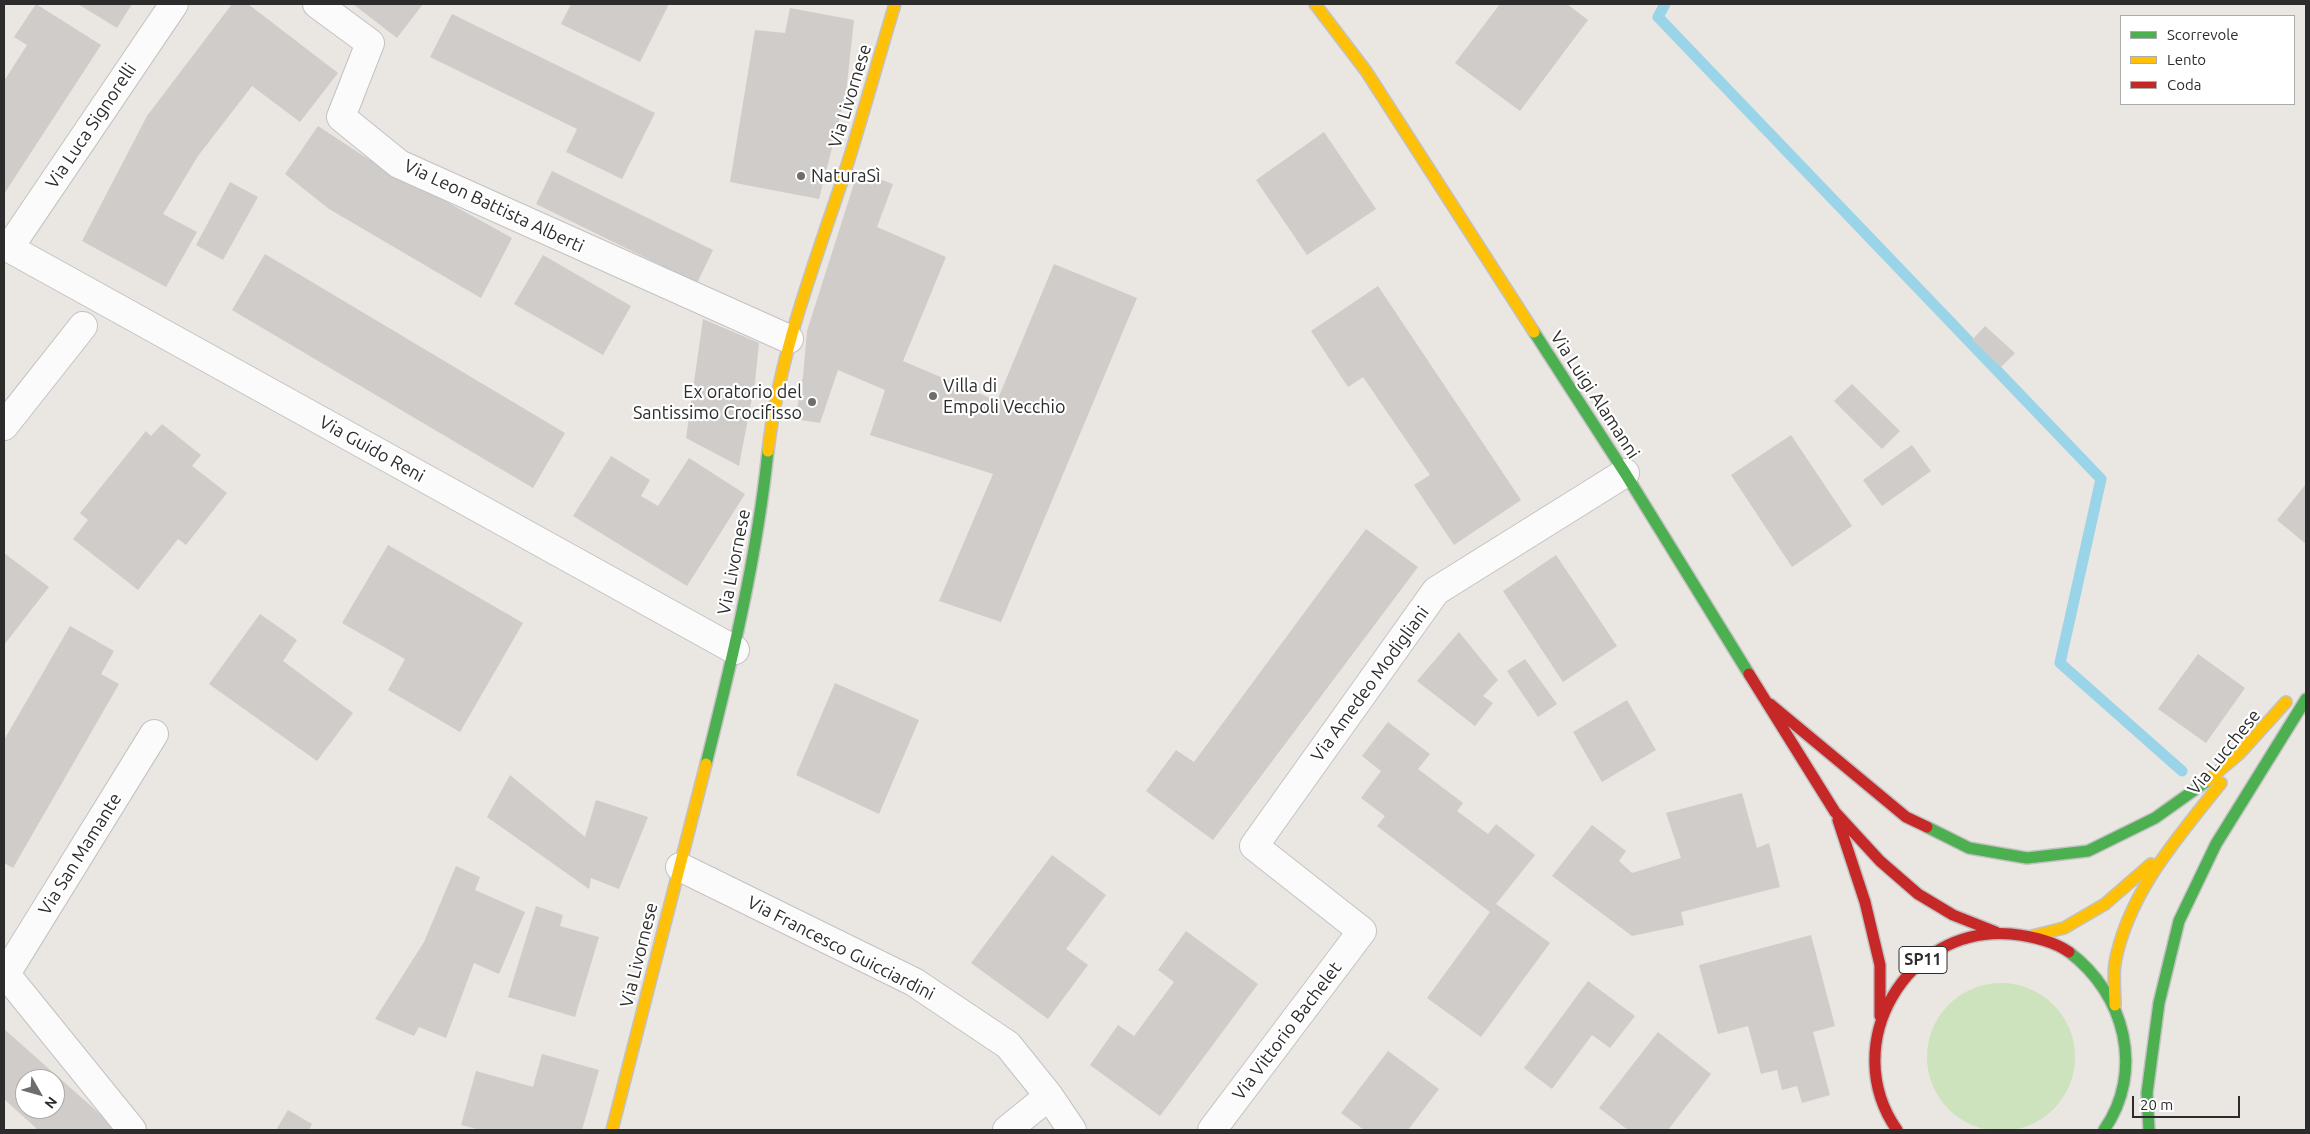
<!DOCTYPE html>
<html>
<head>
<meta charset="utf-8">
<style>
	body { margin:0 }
	#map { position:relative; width:2310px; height:1134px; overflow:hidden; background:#eae6e2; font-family:Ubuntu,sans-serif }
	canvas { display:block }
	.frame { position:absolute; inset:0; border:5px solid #2c2c2c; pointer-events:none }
	.legend { position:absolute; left:2120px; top:15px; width:175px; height:90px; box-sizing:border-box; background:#fff; border:1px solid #ababab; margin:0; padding:6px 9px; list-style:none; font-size:15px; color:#2c2c2c }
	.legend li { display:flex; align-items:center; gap:10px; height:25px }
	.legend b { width:25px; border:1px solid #ababab }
	.north { position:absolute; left:15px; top:1069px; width:50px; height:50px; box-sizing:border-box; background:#fff; border:1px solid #ababab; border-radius:50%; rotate:128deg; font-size:14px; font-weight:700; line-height:20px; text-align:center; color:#2c2c2c }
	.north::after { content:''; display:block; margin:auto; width:18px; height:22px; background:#6e6d6c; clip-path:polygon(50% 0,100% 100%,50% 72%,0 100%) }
	.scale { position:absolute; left:2132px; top:1096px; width:108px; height:22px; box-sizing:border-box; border:2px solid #2c2c2c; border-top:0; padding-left:6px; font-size:15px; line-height:18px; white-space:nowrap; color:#2c2c2c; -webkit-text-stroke:4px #fff; paint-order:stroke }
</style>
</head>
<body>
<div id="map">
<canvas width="2310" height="1134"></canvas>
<div class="frame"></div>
<ul class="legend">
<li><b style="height:6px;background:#4caf50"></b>Scorrevole</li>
<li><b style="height:6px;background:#ffc107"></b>Lento</li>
<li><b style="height:6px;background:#c62828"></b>Coda</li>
</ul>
<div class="north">N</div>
<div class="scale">20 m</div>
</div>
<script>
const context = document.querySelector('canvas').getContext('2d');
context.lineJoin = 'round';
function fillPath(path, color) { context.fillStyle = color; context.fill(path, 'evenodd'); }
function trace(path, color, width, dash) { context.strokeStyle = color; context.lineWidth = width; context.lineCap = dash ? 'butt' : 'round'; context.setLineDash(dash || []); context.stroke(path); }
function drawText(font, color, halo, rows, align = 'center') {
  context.font = font + ' Ubuntu,sans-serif'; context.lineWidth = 4.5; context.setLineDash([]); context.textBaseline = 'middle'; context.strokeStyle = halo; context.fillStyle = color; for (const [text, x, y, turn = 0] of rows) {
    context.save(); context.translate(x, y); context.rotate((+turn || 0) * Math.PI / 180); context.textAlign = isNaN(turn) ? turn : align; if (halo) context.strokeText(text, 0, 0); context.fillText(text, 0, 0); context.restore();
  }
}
fillPath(new Path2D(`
	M1927 1057a74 74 0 1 1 148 0a74 74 0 1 1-148 0Z`), '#cde3bd');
trace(new Path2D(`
	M1665,4L1658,17L2101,479L2060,663L2182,771`), '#99d4e8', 11);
fillPath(new Path2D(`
	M36,4L101,45L4,194V81L27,45L14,37Z
	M78,4H132L117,28Z
	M232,4H248L338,73L300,122L252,86L198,156L163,214L197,232L166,287L82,241L147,116Z
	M353,4H423L397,38Z
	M571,4H669L640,62L561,24Z
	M1500,4H1567L1588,20L1520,111L1455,63Z
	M790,8L854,20L846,93L819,199L730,182L755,30L785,33Z
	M452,14L655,113L622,179L566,152L577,129L430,57Z
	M318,126L362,155L512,238L481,298L329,209L285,174Z
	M1324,132L1376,209L1307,255L1256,180Z
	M552,171L713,250L697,283L536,204Z
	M858,171L893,184L877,227L946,257L903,361L997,401L1054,264L1137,298L1001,622L939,601L993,474L870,435L885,390L838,370L820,423L795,419L803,377L807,331Z
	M230,182L258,197L223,260L196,245Z
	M265,254L565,433L533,488L232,310Z
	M543,255L631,306L603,355L514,304Z
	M1378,286L1521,500L1454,545L1414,485L1430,475L1363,377L1348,387L1311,331Z
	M703,319L759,343L755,382L739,466L686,438Z
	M1985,326L2015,353L2001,367L1972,340Z
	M1852,384L1900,431L1882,449L1834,401Z
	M162,424L201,455L192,466L227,493L186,545L178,539L138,590L73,539L88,520L80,513L146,431L151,436Z
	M1791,435L1852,526L1792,567L1731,475Z
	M1912,445L1931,471L1882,506L1863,480Z
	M611,456L650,480L641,496L658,506L689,458L745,494L687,586L573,516Z
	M2306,484V544L2277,520Z
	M1366,529L1418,567L1213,840L1146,791L1176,750L1194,762Z
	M388,545L523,623L460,732L388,690L405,659L342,623Z
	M4,553L49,587L4,645Z
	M1556,555L1617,646L1563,682L1503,591Z
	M260,614L297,640L283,661L353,713L317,761L209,684Z
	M70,626L114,651L101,674L119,684L13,868L4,863V740Z
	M1459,632L1498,680L1483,696L1493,703L1475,726L1417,681Z
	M2198,654L2245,688L2206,743L2158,709Z
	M1525,659L1557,704L1538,717L1507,671Z
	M835,683L919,720L879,814L796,775Z
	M1627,700L1656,750L1602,782L1573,732Z
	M1388,722L1430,754L1418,769L1463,803L1457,811L1488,834L1496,824L1535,855L1496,904L1550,943L1481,1037L1427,998L1490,912L1377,826L1385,816L1361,798L1381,771L1362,756Z
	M510,775L585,837L596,800L648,817L619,889L591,878L589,889L487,817Z
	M1742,793L1757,848L1769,843L1780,887L1681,912L1684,925L1632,936L1552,876L1592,825L1626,851L1619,861L1632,873L1681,858L1666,813Z
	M1052,855L1106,895L1066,949L1088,965L1048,1019L971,963Z
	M456,866L480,877L475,890L525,912L499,974L474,963L446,1038L419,1027L414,1036L375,1019L424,942Z
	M536,906L563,915L560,926L599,937L575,1017L508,997Z
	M1186,931L1258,984L1160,1116L1090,1065L1118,1025L1134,1036L1174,982L1158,970Z
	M1811,935L1835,1026L1813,1032L1830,1095L1802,1103L1797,1086L1782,1090L1777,1070L1761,1074L1748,1026L1718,1034L1699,965Z
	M1588,981L1635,1016L1610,1048L1592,1035L1552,1089L1524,1068Z
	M4,1029L117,1129L116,1130H35L36,1128L4,1099ZM25,1079H55V1109H25Z
	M1658,1032L1711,1074L1668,1130H1628L1599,1108Z
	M1388,1051L1439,1089L1408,1130H1364L1341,1113Z
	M542,1054L599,1070L582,1130H481L461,1125L476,1071L533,1087Z
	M288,1110L312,1124L309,1130H276Z`), '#cfccc9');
const street = new Path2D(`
	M174,4L9,248L735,650
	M317,4L370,43L341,117L399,164L789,339
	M4,426L83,326
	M680,867L914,982L1008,1045L1049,1096L1072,1130
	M4,972L132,1130
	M4,977L154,734
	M1007,1130L1049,1096
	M1212,1130L1362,931L1254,846L1436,591L1625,473`);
const fast = new Path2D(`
	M1534,332L1625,473L1749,674
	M706,764C732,661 757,557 768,451
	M1927,827L1969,848L2027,858L2088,851L2155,818L2207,781
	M2069,952C2125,994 2145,1071 2104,1130
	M2149,1130L2147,1093L2159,1003L2179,921L2216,844L2306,699`);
const slow = new Path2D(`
	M1315,4L1366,71L1534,332
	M768,451C779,356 812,271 842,181C861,123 877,63 895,4
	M2207,781L2239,754L2286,702
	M2032,936L2064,928L2105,904L2151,864
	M2115,1005C2115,991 2113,977 2115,963C2128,893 2178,837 2221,783
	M612,1130L706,764`);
const jam = new Path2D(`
	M1749,674L1835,812L1880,861L1918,894L1953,915L1996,932
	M1770,704L1906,817L1927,827
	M1838,820L1865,902L1880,965V1016
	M1897,1130C1837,1044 1907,925 2011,934C2030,936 2053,941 2069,952`);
trace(street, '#c3c2c3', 30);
trace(fast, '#c3c2c3', 14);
trace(slow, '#c3c2c3', 14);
trace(jam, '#c3c2c3', 14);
trace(street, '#fcfbfb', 28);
trace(fast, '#4caf50', 11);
trace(slow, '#ffc107', 11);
trace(jam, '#c62828', 11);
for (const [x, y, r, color] of [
	[801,176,5,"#6e6d6c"],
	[933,396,5,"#6e6d6c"],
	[812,402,5,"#6e6d6c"]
]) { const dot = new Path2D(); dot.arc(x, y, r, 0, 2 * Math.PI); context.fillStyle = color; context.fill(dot); trace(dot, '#fff', 2); }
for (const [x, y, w] of [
	[1923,960,48]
]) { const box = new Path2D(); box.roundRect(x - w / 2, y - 13.5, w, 27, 4); context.fillStyle = '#fff'; context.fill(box); trace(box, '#2c2c2c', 1); }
drawText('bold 16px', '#2c2c2c', null, [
	["SP11",1923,960]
]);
drawText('18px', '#2c2c2c', '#fff', [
	["Via Livornese",850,96,-73],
	["Via Luca Signorelli",91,126,-56],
	["Via Leon Battista Alberti",494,206,25],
	["Via Luigi Alamanni",1595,395,57],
	["Via Guido Reni",372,449,29],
	["Via Livornese",734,562,-79],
	["Via Amedeo Modigliani",1370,684,-54],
	["Via Lucchese",2224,752,-51],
	["Via San Mamante",80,854,-58],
	["Via Francesco Guicciardini",841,948,27],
	["Via Livornese",639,955,-76],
	["Via Vittorio Bachelet",1287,1031,-53]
]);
drawText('18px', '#2c2c2c', '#fff', [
	["NaturaSì",811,176],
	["Villa di",943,386],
	["Empoli Vecchio",943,407],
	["Ex oratorio del",802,392,"right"],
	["Santissimo Crocifisso",802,413,"right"]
], 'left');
</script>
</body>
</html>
